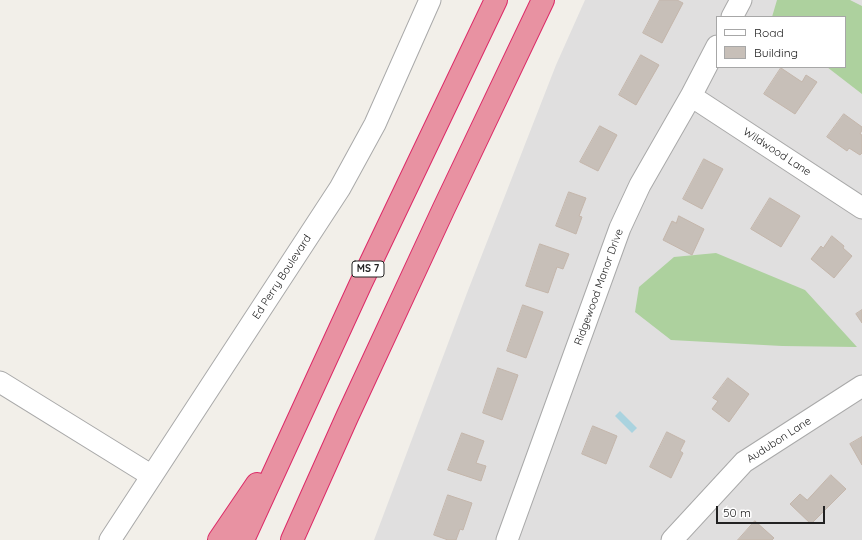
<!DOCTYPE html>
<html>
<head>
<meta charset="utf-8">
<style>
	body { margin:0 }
	#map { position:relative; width:862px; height:540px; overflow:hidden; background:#f2efe9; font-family:Quicksand,sans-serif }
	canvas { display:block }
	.legend { position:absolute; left:716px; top:16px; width:130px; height:52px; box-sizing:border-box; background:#fff; border:1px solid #a7a7a7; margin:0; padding:5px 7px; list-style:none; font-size:12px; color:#222 }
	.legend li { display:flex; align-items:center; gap:8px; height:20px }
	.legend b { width:20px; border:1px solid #a7a7a7 }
	.scale { position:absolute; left:716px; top:506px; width:109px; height:18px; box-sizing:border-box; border:2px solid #222; border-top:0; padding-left:5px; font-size:12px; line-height:14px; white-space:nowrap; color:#222; -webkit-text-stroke:3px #fff; paint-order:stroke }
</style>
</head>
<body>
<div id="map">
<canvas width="862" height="540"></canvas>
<ul class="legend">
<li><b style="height:5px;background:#fff"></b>Road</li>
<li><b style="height:11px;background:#c7bfb8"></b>Building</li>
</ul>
<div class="scale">50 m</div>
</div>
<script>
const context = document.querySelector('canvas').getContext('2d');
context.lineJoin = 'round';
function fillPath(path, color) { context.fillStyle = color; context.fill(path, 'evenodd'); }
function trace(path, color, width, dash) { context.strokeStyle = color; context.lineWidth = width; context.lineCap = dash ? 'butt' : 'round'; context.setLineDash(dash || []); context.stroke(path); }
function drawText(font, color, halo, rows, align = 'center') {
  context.font = font + ' Quicksand,sans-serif'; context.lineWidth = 4; context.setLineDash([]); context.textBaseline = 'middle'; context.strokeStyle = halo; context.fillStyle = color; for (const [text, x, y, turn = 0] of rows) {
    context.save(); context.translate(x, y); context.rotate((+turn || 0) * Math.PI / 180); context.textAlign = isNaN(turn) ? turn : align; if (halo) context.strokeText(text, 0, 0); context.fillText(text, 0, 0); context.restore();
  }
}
fillPath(new Path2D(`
	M585,0H862V540H374L467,293L556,65ZM717,17H845V67H717Z`), '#e0dfdf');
fillPath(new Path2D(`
	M777,0H850L862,6V94L827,67H845V17H772Z
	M716,253L805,290L857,347L782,346L671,340L635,312L639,287L674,257Z`), '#add19e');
fillPath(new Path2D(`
	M620,411L637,428L632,433L615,416Z`), '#aad3df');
const building = new Path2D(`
	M660,0H677L683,3L662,43L643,33Z
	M641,55L659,65L636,105L619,95Z
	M781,68L802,82L806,75L817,82L795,114L764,94Z
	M844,114L862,127V130L860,134L862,135V153L860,155L849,148L847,151L827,137Z
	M600,126L617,135L598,171L580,162Z
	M704,159L723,169L702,209L683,199Z
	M569,192L586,198L579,216L582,217L576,234L556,226Z
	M770,198L800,216L781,247L751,229Z
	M679,216L704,229L692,255L663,240L672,221L676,223Z
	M832,236L844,246L843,248L852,256L834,278L811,259L821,246L823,248Z
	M540,244L569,254L563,269L557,267L548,293L526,286Z
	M523,305L543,312L526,358L507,351Z
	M862,310V323L856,314Z
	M498,368L518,375L502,420L483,413Z
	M728,378L749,394L729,422L712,409L718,401L713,398Z
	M593,426L617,436L606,464L582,454Z
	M667,432L685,441L680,451L683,453L671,478L650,467Z
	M462,433L484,441L476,463L486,466L481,481L448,470Z
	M862,437V465L850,444Z
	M831,475L846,489L811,524L790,504L800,494L807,500Z
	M448,495L472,503L463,530L460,529L456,540H448L434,535Z
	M755,521L774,538L772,540H738Z`);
fillPath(building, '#c7bfb8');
trace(building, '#c4b6ab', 1);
const minor = new Path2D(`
	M732,17L741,0
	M691,96L862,208
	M0,382L152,476
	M110,540L340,188L375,124L430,0
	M507,540L620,228L640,185L691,96L717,46
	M672,540L744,462L862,386`);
const highway = new Path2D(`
	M219,540L257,484
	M243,540L361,283L496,0
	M292,540L347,417L444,208L543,0`);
trace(minor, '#a9a9a9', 23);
trace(highway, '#dc2a67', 24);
trace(minor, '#fff', 21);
trace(highway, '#e892a2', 22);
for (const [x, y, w] of [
	[368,269,32]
]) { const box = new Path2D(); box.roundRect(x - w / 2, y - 8, w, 16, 3); context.fillStyle = '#fff'; context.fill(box); trace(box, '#222', 1); }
drawText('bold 10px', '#222', null, [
	["MS 7",368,269]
]);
drawText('11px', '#222', '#fff', [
	["Wildwood Lane",777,152,33],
	["Ed Perry Boulevard",282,277,-57],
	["Ridgewood Manor Drive",599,287,-70],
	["Audubon Lane",779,440,-33]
]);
</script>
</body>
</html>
